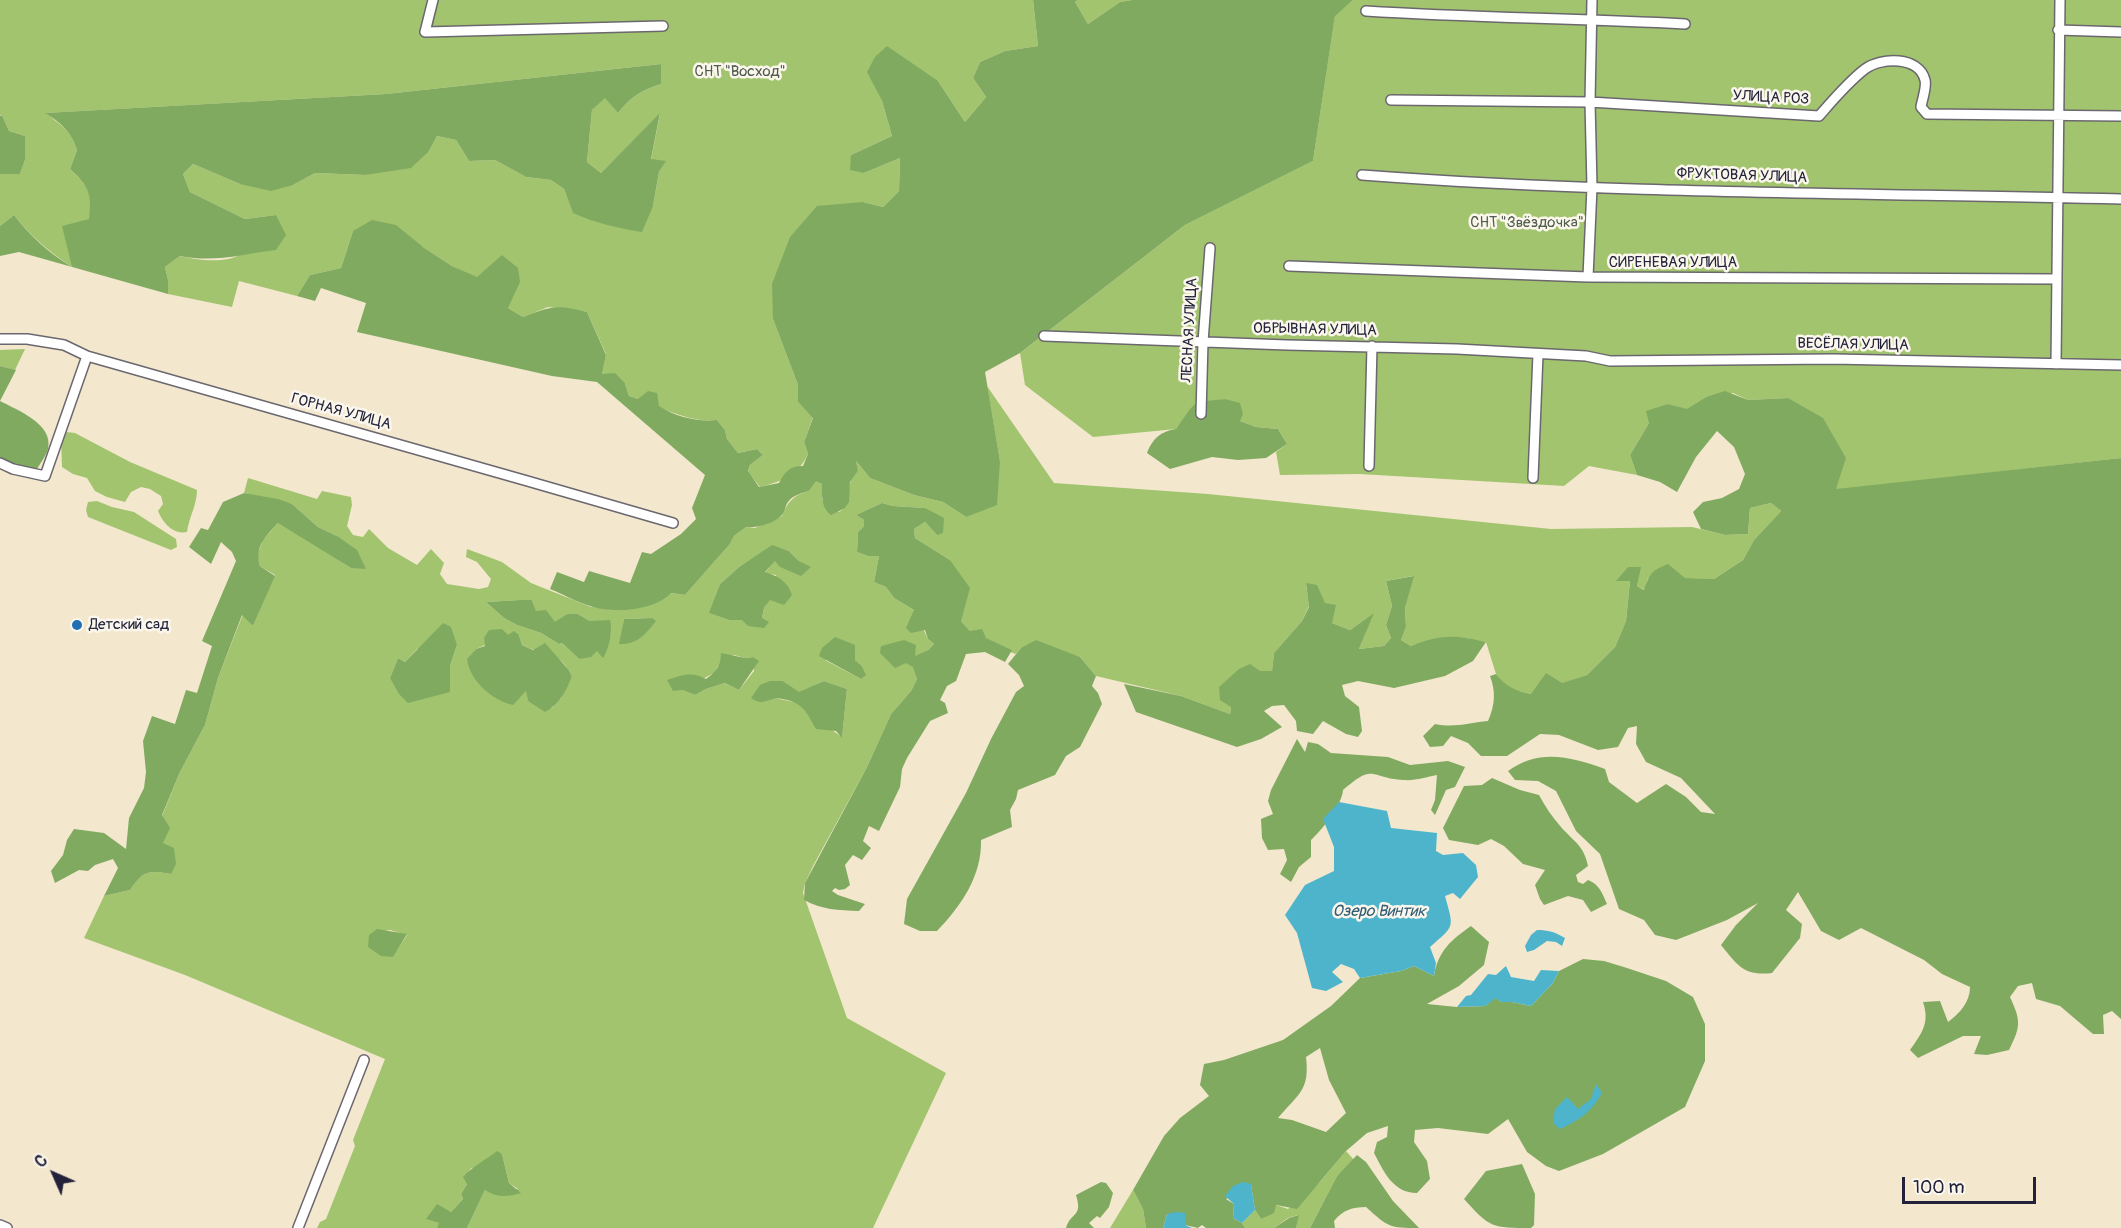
<!DOCTYPE html>
<html>
<head>
<meta charset="utf-8">
<style>
	body { margin:0 }
	#map { position:relative; width:2121px; height:1228px; overflow:hidden; background:#f3e7ce; font-family:Pangolin,sans-serif }
	canvas { display:block }
	.north { position:absolute; left:24px; top:1144px; width:60px; height:60px; -webkit-text-stroke:4px #fbf7ec; paint-order:stroke; rotate:315deg; font-size:16px; font-weight:700; line-height:24px; text-align:center; color:#22223b }
	.north::after { content:''; display:block; margin:auto; width:21px; height:27px; background:#22223b; clip-path:polygon(50% 0,100% 100%,50% 72%,0 100%) }
	.scale { position:absolute; left:1902px; top:1177px; width:134px; height:27px; box-sizing:border-box; border:3px solid #22223b; border-top:0; padding-left:8px; font-size:18px; line-height:21px; white-space:nowrap; color:#22223b; -webkit-text-stroke:4px #fbf7ec; paint-order:stroke }
</style>
</head>
<body>
<div id="map">
<canvas width="2121" height="1228"></canvas>
<div class="north">С</div>
<div class="scale">100 m</div>
</div>
<script>
const context = document.querySelector('canvas').getContext('2d');
context.lineJoin = 'round';
function fillPath(path, color) { context.fillStyle = color; context.fill(path, 'evenodd'); }
function trace(path, color, width, dash) { context.strokeStyle = color; context.lineWidth = width; context.lineCap = dash ? 'butt' : 'round'; context.setLineDash(dash || []); context.stroke(path); }
function drawText(font, color, halo, rows, align = 'center') {
  context.font = font + ' Pangolin,sans-serif'; context.lineWidth = 5; context.setLineDash([]); context.textBaseline = 'middle'; context.strokeStyle = halo; context.fillStyle = color; for (const [text, x, y, turn = 0] of rows) {
    context.save(); context.translate(x, y); context.rotate((+turn || 0) * Math.PI / 180); context.textAlign = isNaN(turn) ? turn : align; if (halo) context.strokeText(text, 0, 0); context.fillText(text, 0, 0); context.restore();
  }
}
fillPath(new Path2D(`
	M0,0H1033L1038,46L1005,51L980,62L973,78L986,97L965,122L938,81L868,72L882,101L892,136L851,155L864,173L900,158L899,191L883,207L863,202L773,319L798,385V402L813,417L804,442L808,454C799,474 781,482 760,487L748,472L750,465L763,455L757,449L738,453L727,439L725,430L717,420C685,423 659,405 629,396L625,383L602,374L606,354L587,312L548,307L523,317L508,308L477,278L452,266L423,247L353,231L341,268L310,275L297,296L239,281L232,307L168,294V280L165,267L180,256C196,260 226,264 241,254C251,247 267,225 276,215L245,219L190,192L183,174L193,164L240,184L293,185L315,173L365,175L429,151L437,136L456,140L469,161L495,160L526,177L551,180L564,189L573,212L653,206L659,172L665,162L651,160L660,114L601,173L587,162L592,110L605,97L618,113C632,96 640,91 661,84V64L386,94L46,113C62,127 69,127 77,150L70,169C78,177 89,187 91,199C94,218 79,249 72,267C50,252 31,237 14,215L0,226V174H20L25,160V136L9,131L2,115H0Z
	M1078,0H1132L1120,2L1088,24L1075,2Z
	M1353,0H2121V458L1835,490L1788,398L1748,400L1733,393L1706,397L1687,410L1668,404L1649,423L1630,455L1637,475L1589,466L1564,486L1360,474L1280,475L1276,452L1287,444L1278,429L1256,427L1240,421L1225,399C1206,403 1188,414 1176,429L1093,437L1025,385L1020,353L1185,225L1313,161L1335,15Z
	M25,349L15,370L0,366V350Z
	M987,386L1054,483L1208,494L1551,529L1692,527L1725,535L1748,534L1750,508L1771,503L1781,511L1754,540L1743,560L1714,579L1648,578L1645,590L1637,586L1640,567L1617,580L1630,581L1626,621L1615,647L1587,675L1531,694L1514,690L1502,682L1496,674L1486,642C1458,635 1438,635 1411,646L1401,640L1406,627L1405,608L1413,576L1386,581L1392,606L1386,625L1391,638L1384,646L1359,649L1373,614L1350,630L1332,623L1325,603L1306,584L1309,606L1302,621L1274,653L1272,672L1260,671L1231,707L1230,714L1181,696L1096,676L1080,657L1021,648L1016,654L1010,652L1011,650L970,631L961,621L950,560L915,538L914,529L925,522L937,535L925,508L893,506L882,503L856,515L864,520V526L858,532L857,552L868,556H879L874,582L886,587L894,598L914,610L928,639L934,644L928,650L914,657L892,644L881,646L914,667L917,679L911,691L891,714L867,767L813,866L805,883L803,893L847,1018L946,1073L873,1228H467L485,1190L518,1189L509,1183L502,1154L497,1152L480,1165L470,1169L467,1184L461,1194L463,1199L451,1212L443,1209L427,1219L440,1223L437,1228H317L320,1222L326,1219L355,1146L353,1140L385,1059L185,975L84,938L104,896L130,890C144,870 148,870 171,874L163,843L162,816L180,772L205,725L218,678L243,614L253,626L275,575L260,566L257,556L263,540L279,522L351,568L337,536L318,527L292,504L244,493L248,478L317,499L322,491L351,497L352,505L347,526L353,535L363,537L369,529L388,548L417,565L431,549L444,563L440,574L447,584L479,589L488,587L491,579L477,562L466,557L467,549L502,562L531,583L591,607L627,609L670,593L685,595L730,544L734,536L746,527L755,528L782,516C788,501 794,495 809,491L816,480L822,484V500L839,512C852,504 847,496 850,484C851,479 855,475 858,471L855,460L870,478L914,495L943,502L966,517L1000,461ZM772,546L789,551L799,561L775,560L765,573L776,575L770,599L764,608L762,618L729,620L710,613L720,584L739,567ZM520,600H532L536,612L555,623L567,614H578L611,633L609,638L579,659L562,643L559,644L541,633L517,625L504,618L486,602ZM652,618L620,644L624,619ZM508,635H519L522,645C545,656 558,649 572,676L561,698L552,708L541,707L528,701L527,690L516,700C496,691 469,684 468,659L476,649ZM457,645L450,666L390,678L398,658L405,662L417,649ZM734,655L745,658L753,657L754,671L739,690L725,683L706,689L695,695L682,690L714,673L721,661ZM825,660H855L861,665V679ZM783,681L799,693L824,681L847,689L842,737L806,712L799,703L774,698ZM390,930L407,935L393,956L384,931Z
	M66,432L75,433L130,462L197,490C197,505 189,517 187,532C173,535 163,523 158,511L163,504L161,496L150,489L141,487L131,492L125,502L107,497L95,491L87,478L73,474L62,467L61,439Z
	M97,501L112,507L134,512L176,539L177,547L171,550L88,517L86,510L88,502Z
	M1346,1151L1354,1160L1337,1176L1310,1228H1296L1298,1215L1288,1218L1274,1228H1245L1242,1223L1255,1210L1261,1219L1276,1205L1288,1209L1320,1182Z
	M1133,1190L1143,1209L1146,1228H1110Z`), '#a2c46e');
fillPath(new Path2D(`
	M1033,0H1078L1075,2L1088,24L1120,2L1132,0H1353L1335,16L1313,161L1185,225L1020,353L985,372L1000,461L997,505L966,517L943,502L914,495L870,478L856,461L858,471L850,482L849,502L845,508L831,515C821,508 822,495 822,484L816,481L809,491C802,493 793,495 788,502C785,506 785,512 782,515C774,524 756,528 746,527L734,536L730,544L685,595L671,593C654,611 612,614 590,606C576,602 563,594 550,589L557,572L584,582L589,571L630,583L642,552L651,554L681,534L696,519L692,508L705,475L597,382L552,376L357,332L366,303L321,288L315,301L297,296L310,275L341,268L353,231L372,220L396,225L423,247L452,266L477,277L502,255L518,268L520,282L508,308L523,317C550,306 558,304 587,312L606,355L602,374L615,373L625,383L629,396L638,399L648,391L657,393L659,406C676,417 697,422 717,420L725,430L727,439L738,453L757,449L763,455L750,465L748,471L759,487L779,483C785,472 789,466 803,466L808,454L804,442L813,418L798,402V385L773,319L772,284L790,237L817,206L863,202L883,207L899,191L900,158L864,173L850,170L851,155L892,136L882,101L867,72L875,57L887,46L938,81L965,122L986,97L973,78L980,62L1005,51L1038,46Z
	M661,64V84C640,91 632,96 618,113L605,98L592,110L587,162L601,173L660,113L651,159L666,161L659,172L653,206L642,232C617,228 595,223 573,213L564,189L551,180L526,177L495,160L469,161L456,140L437,136L429,151L411,168L365,175L315,173L293,185L271,191L240,184L193,164L183,174L190,192L245,219L276,215L286,235L276,250C242,254 215,263 180,256L165,267L168,280V294L19,252L0,256V226L14,215C30,236 49,253 72,267L62,226L89,219C92,193 89,187 70,169L77,150C70,130 62,124 45,113L386,94Z
	M2,115L9,131L25,136V160L20,174H0V116Z
	M0,366L16,370L0,401C17,410 54,424 48,449C46,456 39,465 36,471L0,460Z
	M1725,391L1748,400L1788,398L1823,418L1846,458L1836,489L2121,458V1019L2112,1011L2103,1015L2104,1034H2093L2060,1006L2036,999L2032,983L2018,986L2010,997C2021,1021 2021,1026 2009,1050L1987,1055L1974,1054L1981,1036H1963L1918,1058L1910,1050C1922,1033 1930,1023 1923,1002L1940,1001L1948,1022C1960,1013 1970,1002 1970,987L1942,974L1924,960L1861,928L1839,940L1821,931L1798,892L1786,910L1802,924L1800,938L1772,973C1744,976 1738,966 1721,945L1736,925L1758,903L1727,920L1676,940L1655,935L1644,920L1619,909L1600,854L1576,831L1556,791L1538,781L1515,780L1508,771C1539,748 1572,757 1605,769L1609,782L1637,803L1666,784L1686,797L1701,812L1715,814L1681,778L1646,762L1636,744L1637,726L1628,728L1618,747L1598,750L1559,735L1540,734L1507,756H1481L1468,743L1451,736L1443,746L1430,747L1423,736L1435,724C1455,728 1468,723 1488,721C1495,705 1496,692 1490,676L1496,674C1506,687 1516,691 1531,694L1546,673L1562,683L1587,675L1615,647L1626,621L1630,581H1616L1628,567H1641L1637,586L1644,590C1650,573 1651,571 1668,564L1685,578L1714,579L1743,560L1754,540L1781,511L1771,503L1750,508L1748,534L1725,535L1701,529L1693,512L1703,502L1722,498L1739,489L1745,474L1734,447L1717,431L1696,457L1677,492L1660,482L1637,475L1630,455L1649,423L1646,411L1668,404L1687,409L1706,397Z
	M1225,399L1240,403L1243,414L1240,421L1256,427L1278,429L1287,444L1266,458L1238,460L1212,457L1170,469L1147,453C1152,439 1161,431 1176,429L1190,409L1197,402Z
	M244,493L278,499L292,504L318,527L337,536L357,550L366,569L351,568L278,523C266,536 254,547 260,566L275,576L253,626L242,615L218,678L205,725L180,772L162,815L170,828L163,843L174,848L176,864L171,874C148,870 144,870 130,890L104,896L118,868L113,859L95,865L88,871L79,870L55,883L51,871L63,855L67,840L74,829L104,833L126,849L129,818L144,788L146,772L143,741L152,716L175,724L186,690L197,693L212,646L202,641L236,561L232,552L221,542L211,564L189,547L201,528L208,530L223,502Z
	M882,503L893,506L925,508L944,518L943,533L937,535L925,522L914,529L915,538L950,560L970,588L961,621L970,631L982,629L986,638L1012,650L1005,662L985,652L966,654L956,681L947,686L940,700L945,703L948,713L930,721L907,758L902,769L900,787L879,831L869,826L863,841L871,848L862,860L853,855L845,865L850,885L845,889L839,890L835,888L832,891L838,895L865,904L859,911C838,910 822,910 804,900L805,883L867,767L891,714L911,691L917,679L913,667L906,663L895,668L880,653L881,646L904,640L916,645L915,656L928,650L934,644L928,639L925,630L911,633L906,628L914,610L894,598L886,587L874,582L879,556H868L857,552L858,532L864,526V520L856,515Z
	M772,545L789,551L799,561L811,567L801,576L780,567L775,561L765,572C777,576 788,581 792,595L784,605L770,600L764,608L762,618L769,622L764,628L748,626L742,620H729L709,613L720,584L739,567Z
	M1414,576L1405,608L1406,627L1401,640L1411,646C1439,634 1457,635 1486,642L1473,661L1445,676L1394,688L1358,681L1342,685L1345,696L1359,707L1362,731L1358,737L1346,734L1323,721L1313,734L1297,731L1296,721L1284,705L1272,706L1264,711L1282,727L1261,739L1237,747L1136,712L1124,684L1181,696L1230,714L1231,707L1220,700L1219,687L1239,669L1250,664L1260,671H1272L1274,653L1302,621L1309,607L1306,583L1317,585L1325,603L1336,605L1332,623L1350,630L1374,613L1359,649L1384,646L1391,638L1386,625L1392,606L1386,581Z
	M520,600H532L536,611L546,610L555,622L567,614H578L590,621L610,620C613,630 609,649 603,658L597,651L591,657L579,659L562,643L559,644L541,633L517,625L504,618L486,602Z
	M652,618L656,621C646,634 637,645 619,644L624,619Z
	M443,623L451,627L457,645L450,666V692L408,703L399,694L390,678L398,658L405,662Z
	M502,629L508,635L514,631L519,635L522,645L533,650L545,643L568,669L572,676C567,690 559,705 545,712L528,701L526,691L513,705C493,701 469,680 467,659L476,649L485,646L484,638L489,630Z
	M835,637L855,645V660L861,665L866,675L861,679L819,656L822,648Z
	M1036,640L1080,657L1096,676L1092,686L1098,693L1102,704L1080,747L1066,756L1055,775L1018,790L1016,799L1010,810L1012,827L981,840C982,876 961,906 937,931H920L904,924L907,899L966,793L991,739L1016,692L1024,686L1019,675L1008,664L1021,648Z
	M721,653L745,658L753,657L759,661L739,690L725,683L706,689L695,695L682,690L673,691L667,680C682,675 692,671 706,679C716,672 721,665 721,653Z
	M770,681H783L799,692L824,681L847,689L842,738L836,731L816,729C808,715 804,704 787,700C783,699 777,698 773,699C764,701 760,705 751,698L760,685Z
	M1297,739L1305,752L1308,742L1318,744L1331,753L1388,757L1410,765L1448,761L1465,767L1455,787L1446,790L1435,815L1431,810L1435,800L1437,775C1426,777 1415,781 1404,780C1369,778 1375,762 1343,790C1342,805 1322,830 1311,840V857L1299,867L1291,882L1280,874L1287,860L1284,849L1268,850L1262,838L1261,819L1273,814L1268,801L1271,790Z
	M1492,778L1520,790L1539,795C1545,806 1552,817 1561,827C1574,842 1584,845 1588,866L1576,875L1578,882L1583,884L1588,880C1600,885 1602,893 1607,904L1591,912L1583,900L1568,896L1544,905L1540,899L1535,885L1545,870L1523,864L1504,846L1491,839L1478,845L1449,840L1443,828L1464,786L1482,785Z
	M1471,926L1489,942L1484,965L1459,986L1427,1004L1457,1007L1485,1006L1496,997L1501,1002H1512L1531,1006L1553,983L1559,971L1583,959L1604,961L1627,968L1666,981L1693,997L1705,1024V1061L1685,1107L1603,1154L1559,1171L1546,1166L1527,1152L1508,1119L1488,1134L1438,1128L1415,1130L1414,1142L1427,1161L1430,1179L1417,1193C1393,1193 1384,1172 1374,1153L1377,1142L1387,1137L1388,1126L1367,1133L1346,1151L1297,1209L1276,1205L1274,1213L1261,1219L1255,1210L1251,1185L1226,1199L1234,1204L1233,1218L1242,1223L1245,1228H1206L1202,1225L1198,1228L1185,1225L1167,1214L1163,1228H1146L1143,1209L1133,1190L1164,1136L1180,1118L1209,1096L1200,1085L1204,1064L1224,1060L1283,1040L1331,1006L1360,978L1401,971L1414,966L1434,976C1438,951 1451,940 1471,926ZM1320,1048L1329,1080L1346,1113L1326,1132L1292,1120L1278,1118C1298,1094 1310,1091 1306,1057Z
	M377,929L407,934L393,957L381,956L368,947L369,935Z
	M497,1151L502,1154L509,1183L521,1193C508,1197 497,1198 485,1190L467,1228H437L439,1223L426,1219L437,1204L451,1212L463,1199L461,1194L467,1184L463,1177C473,1166 486,1160 497,1151Z
	M1357,1155L1366,1162L1393,1201L1419,1228C1389,1228 1388,1227 1366,1207C1352,1207 1343,1210 1334,1221L1335,1228H1310L1337,1176Z
	M1522,1164L1535,1194L1534,1225L1531,1228C1492,1228 1490,1228 1464,1199L1486,1171Z
	M1101,1182L1106,1183L1113,1193L1109,1207L1100,1218L1097,1216L1089,1223L1094,1228H1066C1071,1211 1083,1218 1076,1195Z
	M1299,1215L1296,1228H1274L1289,1218Z`), '#81aa61');
fillPath(new Path2D(`
	M1339,802L1387,811L1391,828L1437,833L1436,851L1443,855L1463,853L1476,865L1478,877L1460,899L1453,893L1445,896C1454,929 1455,925 1430,947L1436,963L1434,976L1414,966L1401,971L1360,978L1354,969L1341,964L1332,972L1343,982L1326,991L1312,988L1297,933L1285,915L1305,885L1334,871V847L1323,819Z
	M1537,930C1548,930 1555,932 1565,938L1562,946L1556,942L1547,941L1534,950L1527,952L1525,946L1531,935Z
	M1506,966L1511,977L1534,981L1541,970L1559,971L1553,983L1531,1006L1512,1002H1501L1496,998L1485,1006L1457,1007L1466,996L1471,995L1488,974L1496,975Z
	M1596,1084L1602,1093C1590,1113 1581,1119 1560,1129L1553,1123L1555,1109L1567,1097L1578,1109L1591,1099Z
	M1243,1182L1251,1184L1255,1210L1242,1223L1233,1218L1234,1204L1225,1196L1233,1186Z
	M1176,1212L1185,1213V1225L1192,1228H1163L1167,1214Z`), '#4db4cc');
const street = new Path2D(`
	M433,0L425,32L663,26
	M1366,11C1472,18 1578,18 1685,24
	M2058,30L2121,32
	M1391,100L1590,102L1819,116C1833,100 1848,82 1865,69C1881,57 1919,56 1925,80C1927,87 1922,100 1921,107L1927,114L2121,116
	M1362,175C1614,194 1868,193 2121,199
	M1289,266L1588,277L2057,279
	M1588,277L1592,187L1590,102L1592,0
	M1044,336L1287,345L1457,349L1586,356L1610,361L1833,359L2121,365
	M0,339H27L64,345L87,356C282,412 478,466 673,523
	M2056,364L2060,0
	M1201,414L1203,342L1210,248
	M0,463L13,469L45,476L87,356
	M1369,466L1372,346
	M1533,478L1538,354
	M0,1225L7,1228
	M298,1228L364,1060`);
trace(street, '#6b676e', 12);
trace(street, '#fff', 9);
for (const [x, y, r, color] of [
	[77,625,6,"#1f6fb2"]
]) { const dot = new Path2D(); dot.arc(x, y, r, 0, 2 * Math.PI); context.fillStyle = color; context.fill(dot); trace(dot, '#fbf7ec', 2); }
drawText('15px', '#4f5b4d', '#fbf7ec', [
	["СНТ \"Восход\"",740,72],
	["СНТ \"Звёздочка\"",1527,223]
]);
drawText('15px', '#22223b', '#fbf7ec', [
	["УЛИЦА РОЗ",1771,98,3],
	["ФРУКТОВАЯ УЛИЦА",1742,176,2],
	["СИРЕНЕВАЯ УЛИЦА",1673,263],
	["ЛЕСНАЯ УЛИЦА",1190,330,-87],
	["ОБРЫВНАЯ УЛИЦА",1315,330,1],
	["ВЕСЁЛАЯ УЛИЦА",1853,345,1],
	["ГОРНАЯ УЛИЦА",341,412,15]
]);
drawText('15px', '#22223b', '#fbf7ec', [
	["Детский сад",89,625]
], 'left');
drawText('italic 16px', '#335c75', '#fbf7ec', [
	["Озеро Винтик",1379,912]
]);
</script>
</body>
</html>
